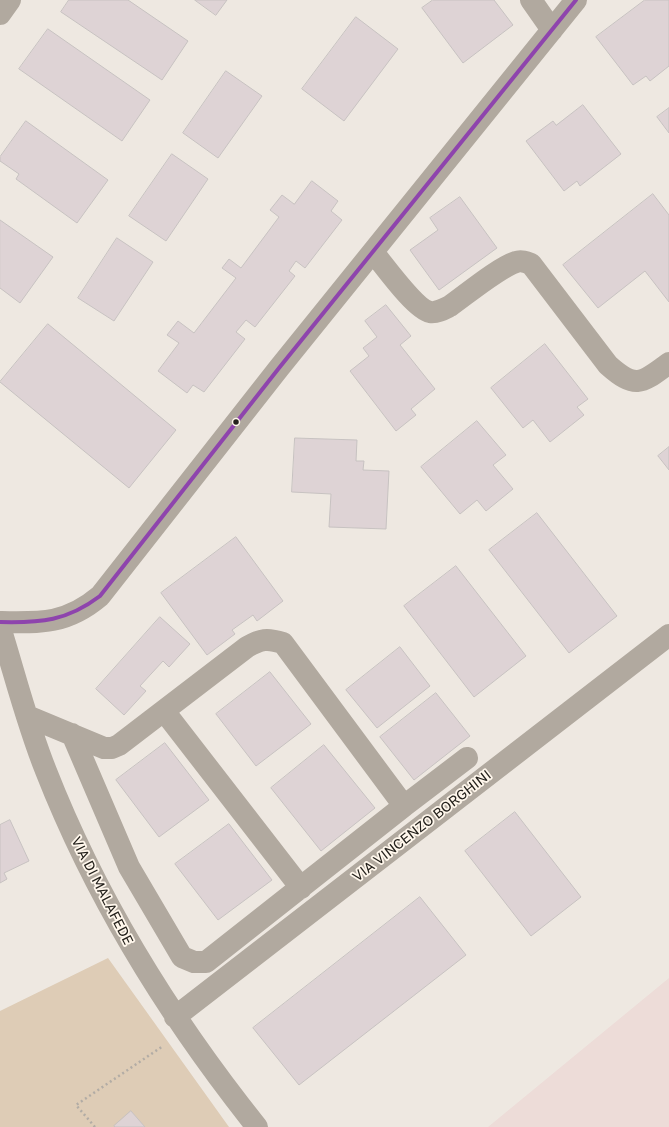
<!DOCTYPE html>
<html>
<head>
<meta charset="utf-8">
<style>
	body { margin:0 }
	canvas { display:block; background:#eee8e1 }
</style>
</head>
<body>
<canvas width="669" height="1127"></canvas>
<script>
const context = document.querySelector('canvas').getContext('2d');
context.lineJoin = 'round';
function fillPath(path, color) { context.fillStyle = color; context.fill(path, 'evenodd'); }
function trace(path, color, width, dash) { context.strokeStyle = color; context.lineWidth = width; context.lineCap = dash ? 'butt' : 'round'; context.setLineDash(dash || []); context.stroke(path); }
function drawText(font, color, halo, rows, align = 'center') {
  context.font = font + ' "Golos Text",sans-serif'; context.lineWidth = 3.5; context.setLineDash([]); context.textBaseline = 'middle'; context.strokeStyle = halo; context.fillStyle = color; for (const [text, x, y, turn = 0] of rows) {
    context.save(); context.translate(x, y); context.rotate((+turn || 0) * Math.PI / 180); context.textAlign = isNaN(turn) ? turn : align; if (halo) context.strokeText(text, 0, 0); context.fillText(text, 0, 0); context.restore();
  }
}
fillPath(new Path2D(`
	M669,978V1127H488Z`), '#eddcd8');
fillPath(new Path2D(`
	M108,958L229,1127H0V1011Z`), '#deccb6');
const building = new Path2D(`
	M69,0H128L188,41L162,80L61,12Z
	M195,0H227L216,15Z
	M433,0H494L513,25L463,63L422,8Z
	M645,0H669V66L650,81L646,76L633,85L596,37Z
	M356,17L398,49L344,121L302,89Z
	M48,29L150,100L122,141L19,69Z
	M226,71L262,96L218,158L183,133Z
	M583,105L621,154L580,186L577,181L564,191L526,141L553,121L556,125Z
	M669,108V133L657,117Z
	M26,121L108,180L77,223L16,179L19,174L0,161V157Z
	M172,154L208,179L166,241L129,216Z
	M312,181L338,201L331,211L342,220L305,268L296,261L289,271L295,276L255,327L246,320L236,332L245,339L204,392L193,385L187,393L158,371L179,343L167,335L178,321L194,333L236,278L222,268L229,259L241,268L279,217L270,210L282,195L294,204Z
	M653,194L669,215V302L645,271L598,308L563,265Z
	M460,197L497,248L439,290L410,250L438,230L430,218Z
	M0,220L53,257L20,303L0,288Z
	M117,238L153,262L114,321L78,298Z
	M386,305L411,336L400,345L435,389L411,409L416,415L396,431L350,371L369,356L363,348L377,337L365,321Z
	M48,324L176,430L129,488L0,382Z
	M545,344L588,399L577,407L584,415L550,442L533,420L523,428L491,388Z
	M477,421L506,455L493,465L513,489L486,511L477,500L460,514L421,467Z
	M295,438L357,440L356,461H364L363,470L389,471L386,529L329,527L331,494L292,492Z
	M669,447V470L658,456Z
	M537,513L617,616L569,653L489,550Z
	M236,537L283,601L257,621L253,615L232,630L235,634L207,655L161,593Z
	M456,566L526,656L474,697L404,606Z
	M160,617L190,644L169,667L163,661L140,686L146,691L124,715L96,689Z
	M400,647L430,686L377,728L346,690Z
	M270,672L311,724L256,766L216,714Z
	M436,693L470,736L414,780L380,737Z
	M165,743L209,800L159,837L116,780Z
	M324,745L375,808L321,851L271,788Z
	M515,812L581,897L531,936L465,851Z
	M10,820L29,861L4,873L7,879L0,883V825Z
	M229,824L272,880L218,920L175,864Z
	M420,897L466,955L299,1085L253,1028Z
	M131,1111L145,1127H115L114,1126Z`);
fillPath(building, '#ded3d5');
trace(building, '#c7c2c1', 1);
trace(new Path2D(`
	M95,1127L76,1105L163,1046`), '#b2aca5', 2.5, [2, 3]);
trace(new Path2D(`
	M531,0L552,30
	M0,14L10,0
	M373,252C384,265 415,309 430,312C437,313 444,309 450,306C467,294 498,268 516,262C521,260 526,262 531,264L608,365C636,390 642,383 669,363
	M0,622C41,623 67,624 100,596L279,368L576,0
	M0,627C15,675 27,724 46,771C97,901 170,1018 257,1127
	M164,711L301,888
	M27,716L104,748H112L119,745L247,647C261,639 267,638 283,643L404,806L206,962H194L182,957L129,867L72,734
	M404,806L467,758
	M175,1017L669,635`), '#b1a99f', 22);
trace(new Path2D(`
	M0,622C41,623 67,621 100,596L279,368L576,0`), '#8e44ad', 4);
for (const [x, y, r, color] of [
	[236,422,3.5,"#24211c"]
]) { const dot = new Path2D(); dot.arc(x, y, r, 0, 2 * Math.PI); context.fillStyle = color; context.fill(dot); trace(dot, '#fff7ec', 1.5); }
drawText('14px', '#24211c', '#fff7ec', [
	["VIA VINCENZO BORGHINI",422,826,-38],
	["VIA DI MALAFEDE",102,891,63]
]);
</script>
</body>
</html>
